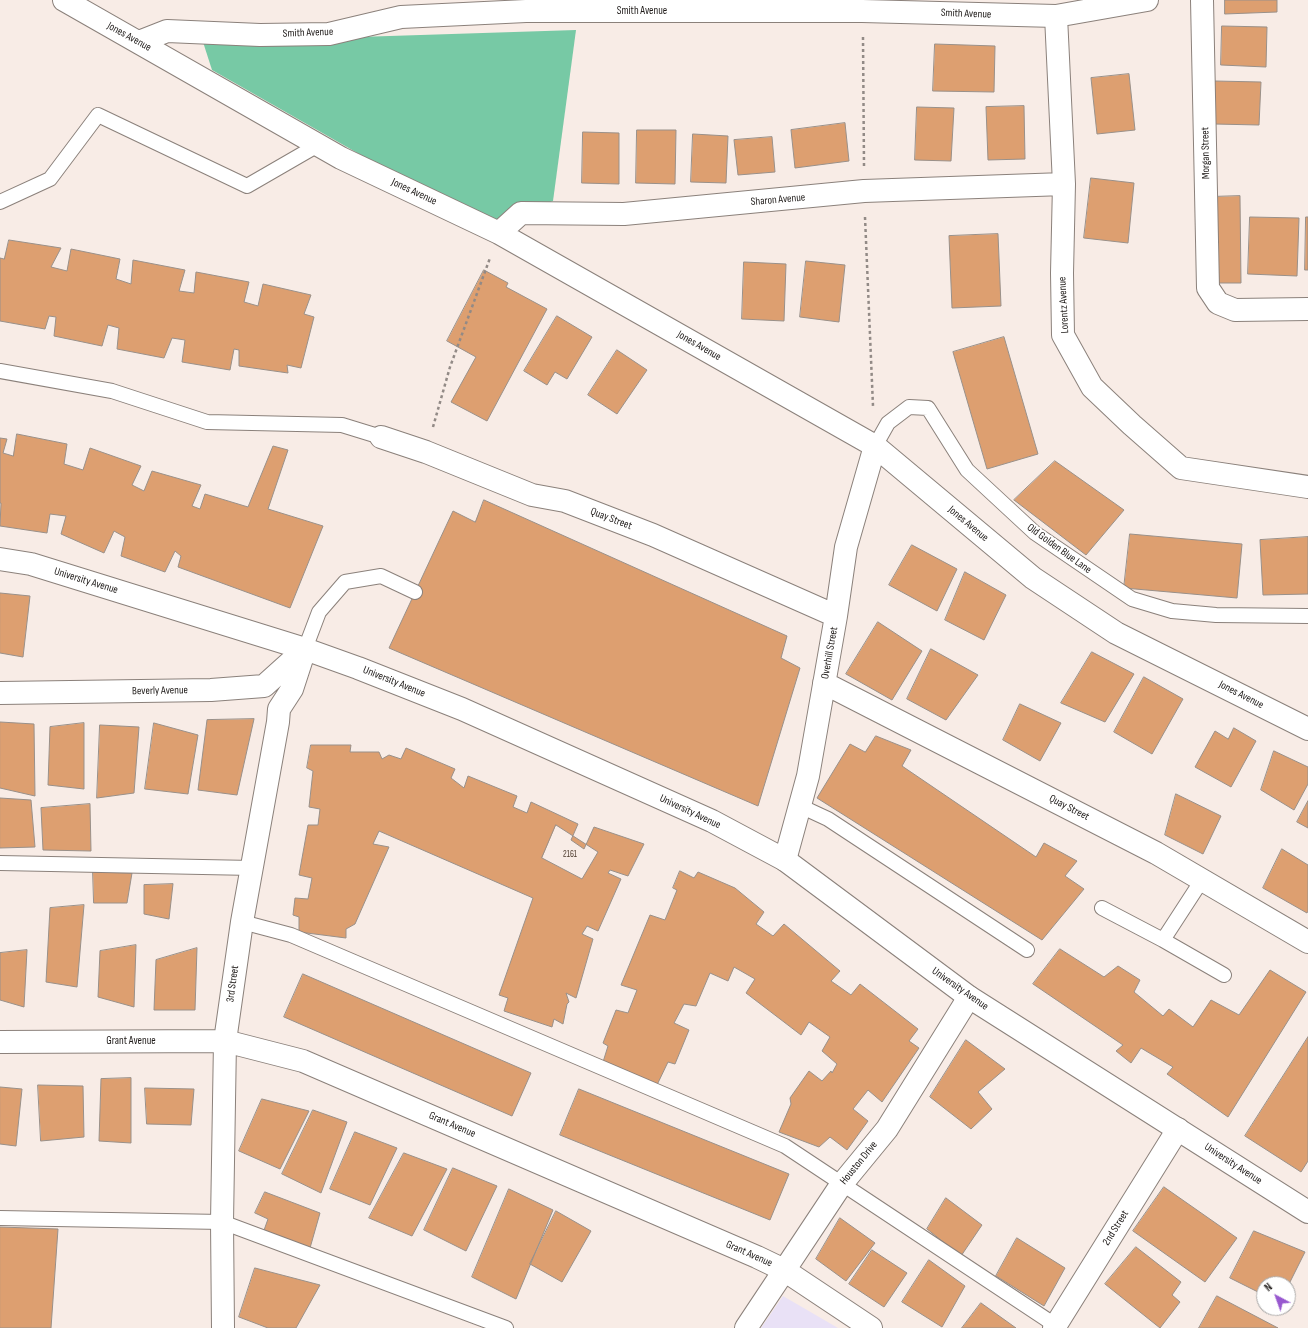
<!DOCTYPE html>
<html>
<head>
<meta charset="utf-8">
<style>
	body { margin:0 }
	#map { position:relative; width:1308px; height:1328px; overflow:hidden; background:#f8ece6; font-family:"Sofia Sans Condensed",sans-serif }
	canvas { display:block }
	.north { position:absolute; left:1256px; top:1276px; width:40px; height:40px; box-sizing:border-box; background:#fff; border:1px solid #a5a4a3; border-radius:50%; rotate:319deg; font-size:11px; font-weight:700; line-height:16px; text-align:center; color:#1f1b19 }
	.north::after { content:''; display:block; margin:auto; width:14px; height:18px; background:#9859cf; clip-path:polygon(50% 0,100% 100%,50% 72%,0 100%) }
</style>
</head>
<body>
<div id="map">
<canvas width="1308" height="1328"></canvas>
<div class="north">N</div>
</div>
<script>
const context = document.querySelector('canvas').getContext('2d');
context.lineJoin = 'round';
function fillPath(path, color) { context.fillStyle = color; context.fill(path, 'evenodd'); }
function trace(path, color, width, dash) { context.strokeStyle = color; context.lineWidth = width; context.lineCap = dash ? 'butt' : 'round'; context.setLineDash(dash || []); context.stroke(path); }
function drawText(font, color, halo, rows, align = 'center') {
  context.font = font + ' "Sofia Sans Condensed",sans-serif'; context.lineWidth = 3.5; context.setLineDash([]); context.textBaseline = 'middle'; context.strokeStyle = halo; context.fillStyle = color; for (const [text, x, y, turn = 0] of rows) {
    context.save(); context.translate(x, y); context.rotate((+turn || 0) * Math.PI / 180); context.textAlign = isNaN(turn) ? turn : align; if (halo) context.strokeText(text, 0, 0); context.fillText(text, 0, 0); context.restore();
  }
}
fillPath(new Path2D(`
	M783,1296L838,1328H761Z`), '#e9e1f6');
fillPath(new Path2D(`
	M576,30L553,201L497,220L375,163L212,70L203,42Z`), '#77c9a5');
const building = new Path2D(`
	M1225,0H1277V12L1225,14Z
	M1222,26L1267,27L1266,67L1221,65Z
	M935,44L995,46L994,92L933,91Z
	M1129,74L1135,130L1097,134L1091,78Z
	M1215,81L1261,82L1259,125L1214,124Z
	M1024,106L1025,159L988,160L986,107Z
	M917,107L954,108L951,161L915,160Z
	M845,123L849,161L795,168L791,130Z
	M637,130H676L675,184L636,183Z
	M583,132L619,133V184L582,183Z
	M693,134L728,136L726,183L691,182Z
	M772,137L775,172L738,175L734,140Z
	M1091,178L1134,183L1128,243L1084,238Z
	M1240,196L1241,283H1209V197Z
	M1250,217L1299,218L1297,276L1248,274Z
	M1306,217H1308V270H1305Z
	M998,234L1001,306L952,308L949,236Z
	M9,240L61,248L51,267L67,271L71,249L120,259L116,279L131,284L133,260L185,270L179,291L194,293L196,272L249,282L244,302L258,306L263,284L311,295L304,314L314,317L301,368L287,365L288,373L239,366V350L234,349L230,370L182,362L185,340L172,338L164,358L117,349L119,328L108,325L102,346L54,336L56,317L49,316L45,329L0,321V258L4,259Z
	M806,261L845,265L839,322L800,317Z
	M744,262L786,264L784,321L742,319Z
	M484,270L508,283L506,287L547,309L487,421L451,402L476,357L447,341Z
	M557,316L592,337L567,379L555,372L547,385L524,371Z
	M1004,337L1038,454L987,469L953,352Z
	M617,350L647,370L617,414L588,395Z
	M17,434L67,444L64,464L83,470L90,448L141,466L132,485L144,491L152,471L201,485L192,506L200,509L205,494L248,507L273,446L288,450L268,509L323,526L290,608L178,567L181,556L175,551L165,572L121,556L125,537L114,531L104,553L61,534L66,516L50,514L47,533L0,526L1,503H0V438L7,439L3,453L13,456Z
	M1055,461L1124,510L1086,555L1014,500Z
	M484,500L787,636L781,658L800,668L758,806L389,648L453,511L475,522Z
	M1130,534L1242,544L1237,598L1124,588Z
	M1308,537V594L1263,595L1260,540Z
	M912,545L957,569L937,611L889,585Z
	M965,572L1006,595L984,640L945,620Z
	M0,593L30,596L23,657L0,653Z
	M878,622L922,651L892,700L846,674Z
	M931,649L978,675L946,720L907,699Z
	M1092,652L1134,674L1105,722L1061,703Z
	M1144,677L1183,699L1152,754L1114,732Z
	M1020,704L1061,723L1040,761L1003,740Z
	M254,719L237,795L198,790L207,720Z
	M0,722L34,724L35,796L0,788Z
	M84,723V789L48,785L50,727Z
	M154,723L198,735L188,794L145,789Z
	M100,725L139,727L134,793L97,798Z
	M1234,728L1256,741L1231,787L1195,767L1215,731L1228,739Z
	M876,736L911,750L902,766L1036,857L1044,843L1077,861L1065,876L1084,889L1042,940L817,798L850,744L865,752Z
	M311,745H351L350,752H379L382,759L389,755L401,759L406,748L455,769L451,778L464,788L468,776L517,796L513,807L527,813L531,802L578,824L571,840L584,849L594,827L644,844L628,876L610,870L608,873L621,879L598,931L587,926L582,934L593,939L576,998L566,993L569,1002L567,1004L563,1024L554,1019L552,1027L504,1011L508,998L499,995L533,898L379,831L373,844L389,847L355,924L346,929V938L299,932V917L293,915L295,898L308,899L312,878L299,875L308,825H318L320,809L309,807L313,771L307,768Z
	M1274,751L1308,767V784L1294,810L1261,790Z
	M1176,794L1221,816L1203,854L1165,835Z
	M0,798L31,800L35,847L0,848Z
	M1308,801V828L1297,822Z
	M90,804L91,851L43,850L41,808Z
	M556,825L598,852L582,879L542,858Z
	M1282,849L1308,865V911L1307,913L1263,888Z
	M680,871L694,878L698,872L735,888L764,912L756,924L773,936L784,924L840,971L831,981L851,995L860,984L918,1029L909,1041L919,1048L882,1102L868,1090L853,1109L868,1121L847,1150L830,1137L819,1147L779,1132L791,1104L790,1098L809,1071L822,1081L831,1071L832,1073L837,1064L822,1051L830,1037L809,1022L801,1035L746,993L755,979L734,967L728,981L710,973L696,1006L684,1004L674,1023L689,1030L675,1064L668,1062L656,1087L603,1062L608,1046L603,1043L616,1010L628,1013L637,990L621,985L650,915L665,920L677,890L673,888Z
	M93,872L132,873L127,903H94Z
	M173,884L169,919L144,914V885Z
	M84,905L77,987L46,982L50,908Z
	M136,945L134,1007L98,997L100,951Z
	M197,948L195,1010H154L156,960Z
	M1060,949L1104,977L1118,966L1140,980L1134,992L1163,1016L1169,1009L1193,1027L1211,1000L1239,1015L1270,970L1306,992L1228,1117L1167,1074L1173,1067L1141,1048L1131,1063L1116,1051L1123,1045L1033,984Z
	M27,950L24,1007L0,1000V953Z
	M303,974L531,1073L512,1116L284,1017Z
	M1308,1037V1161L1301,1172L1245,1136Z
	M966,1040L1005,1069L978,1092L992,1109L971,1129L930,1097Z
	M131,1078V1143L99,1141L101,1079Z
	M38,1085L83,1086L84,1137L41,1141Z
	M0,1087L22,1089L16,1146L0,1144Z
	M145,1088L194,1089L191,1125L147,1124Z
	M579,1089L789,1174L770,1220L560,1135Z
	M262,1099L309,1111L280,1169L239,1151Z
	M313,1110L347,1122L321,1193L282,1174Z
	M355,1132L397,1148L370,1205L330,1189Z
	M404,1153L447,1169L412,1236L369,1218Z
	M453,1168L497,1186L466,1251L424,1230Z
	M1164,1187L1237,1238L1205,1282L1133,1231Z
	M509,1189L553,1210L516,1299L472,1277Z
	M265,1192L320,1213L310,1248L263,1233L268,1219L255,1213Z
	M946,1198L982,1225L961,1256L927,1229Z
	M556,1211L591,1231L562,1282L530,1264Z
	M840,1218L875,1243L846,1281L816,1259Z
	M0,1227L58,1229L51,1328H0Z
	M1254,1231L1305,1252L1288,1286V1284H1264V1295L1230,1278Z
	M1017,1238L1065,1268L1044,1306L996,1276Z
	M1136,1247L1181,1282L1172,1295L1180,1302L1160,1328L1105,1284Z
	M872,1250L907,1273L884,1307L849,1284Z
	M929,1260L965,1286L942,1327L902,1302Z
	M255,1268L320,1285L296,1328H268L239,1317Z
	M1217,1296L1278,1328H1199Z
	M981,1303L1016,1328H962Z`);
fillPath(building, '#dd9f70');
trace(building, '#999089', 1);
const lane = new Path2D(`
	M0,202L50,179L98,115L247,186L318,145
	M0,371L112,391L207,422L342,425L381,437
	M875,446L888,423L909,407L928,408L967,470L1035,533L1132,599L1172,611L1216,615L1308,616
	M305,649L319,612L345,582L381,576L415,592
	M800,806L828,819L1027,950
	M0,863L253,868
	M1102,908L1163,940L1202,880
	M242,922L291,935L785,1146L1055,1325
	M1163,940L1224,975
	M0,1218L222,1222L506,1328`);
const street = new Path2D(`
	M64,0L341,158L499,233L875,446L1033,578L1116,633L1308,729
	M1202,0L1208,288L1218,303L1235,310L1308,309
	M1056,16L1064,184L1062,273L1063,335L1092,387L1132,425L1181,468L1308,487
	M139,42L167,31L260,35L329,34L401,17L526,11H862L1056,16L1147,0
	M499,233L521,213L624,214L864,191L1064,184
	M381,437L426,452L532,495L565,501L653,535L836,616
	M824,683L1156,853L1308,942
	M0,693L211,690L264,686L304,650
	M785,860L808,776L836,616L846,547L875,446
	M0,1042L225,1041L303,1061L757,1257L784,1270L871,1328
	M223,1328L222,1222L225,1041L242,922L278,722L279,709L292,689L305,649
	M746,1328L841,1185L887,1129L969,997
	M1054,1328L1178,1129`);
const secondary = new Path2D(`
	M0,559L31,564L305,649L358,668L462,709L712,821L785,860L969,997L1308,1212`);
trace(lane, '#8b817b', 16);
trace(street, '#8b817b', 24);
trace(secondary, '#8b817b', 24);
trace(new Path2D(`
	M863,37L864,166
	M865,217L873,406
	M433,427L450,367L490,258`), '#928a86', 2.5, [3, 3]);
trace(lane, '#fff', 14);
trace(street, '#fff', 22);
trace(secondary, '#fff', 22);
drawText('9px', '#4e3c2f', null, [
	["2161",570,855]
]);
drawText('11px', '#1f1b19', '#fff', [
	["Smith Avenue",642,11],
	["Smith Avenue",966,14,2],
	["Smith Avenue",308,33,-2],
	["Jones Avenue",129,37,29],
	["Morgan Street",1206,153,-91],
	["Jones Avenue",414,192,25],
	["Sharon Avenue",778,200,-5],
	["Lorentz Avenue",1064,305,-93],
	["Jones Avenue",699,346,30],
	["Quay Street",611,519,21],
	["Jones Avenue",968,524,40],
	["Old Golden Blue Lane",1059,549,36],
	["University Avenue",86,581,17],
	["Overhill Street",830,653,-80],
	["University Avenue",394,682,22],
	["Beverly Avenue",160,691,-1],
	["Jones Avenue",1241,695,27],
	["Quay Street",1069,808,27],
	["University Avenue",690,812,25],
	["3rd Street",233,984,-82],
	["University Avenue",960,989,35],
	["Grant Avenue",131,1041],
	["Grant Avenue",452,1125,23],
	["Houston Drive",859,1163,-51],
	["University Avenue",1233,1164,33],
	["2nd Street",1116,1228,-58],
	["Grant Avenue",749,1254,24]
]);
</script>
</body>
</html>
